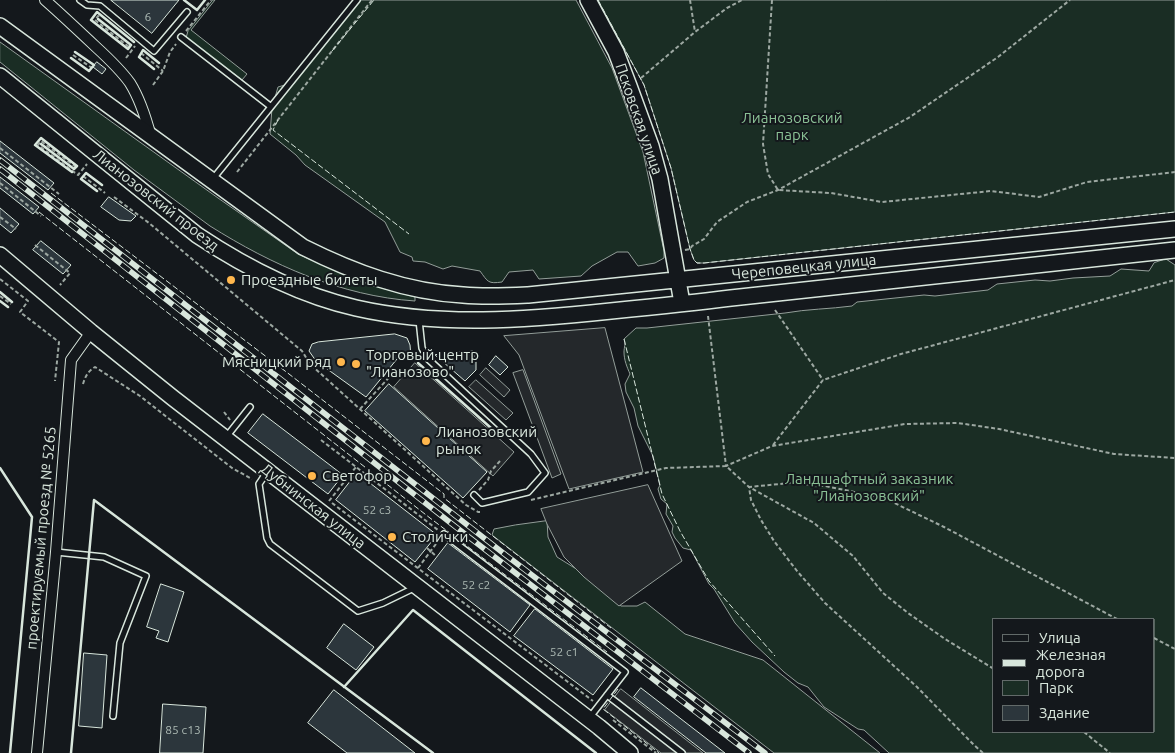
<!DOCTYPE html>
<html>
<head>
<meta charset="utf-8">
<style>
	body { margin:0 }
	#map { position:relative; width:1175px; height:753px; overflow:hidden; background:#14181c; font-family:Ubuntu,sans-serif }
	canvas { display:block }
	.legend { position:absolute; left:992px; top:618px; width:162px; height:115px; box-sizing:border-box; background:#14181c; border:1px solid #626a69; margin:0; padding:6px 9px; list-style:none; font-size:15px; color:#d8e6dc }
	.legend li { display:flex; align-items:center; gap:10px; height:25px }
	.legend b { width:25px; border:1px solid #626a69 }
</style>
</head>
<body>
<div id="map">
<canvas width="1175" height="753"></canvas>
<ul class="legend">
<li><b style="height:6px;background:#14181c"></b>Улица</li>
<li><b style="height:6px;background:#d8e6dc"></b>Железная дорога</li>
<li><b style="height:14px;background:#1a2d24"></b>Парк</li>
<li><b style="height:14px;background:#2c363c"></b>Здание</li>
</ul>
</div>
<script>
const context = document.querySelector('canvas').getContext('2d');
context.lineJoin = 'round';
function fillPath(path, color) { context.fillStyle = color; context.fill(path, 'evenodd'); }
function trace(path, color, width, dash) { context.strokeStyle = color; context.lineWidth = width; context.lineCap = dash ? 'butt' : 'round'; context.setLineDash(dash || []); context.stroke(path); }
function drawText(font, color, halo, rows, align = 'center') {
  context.font = font + ' Ubuntu,sans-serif'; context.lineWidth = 4; context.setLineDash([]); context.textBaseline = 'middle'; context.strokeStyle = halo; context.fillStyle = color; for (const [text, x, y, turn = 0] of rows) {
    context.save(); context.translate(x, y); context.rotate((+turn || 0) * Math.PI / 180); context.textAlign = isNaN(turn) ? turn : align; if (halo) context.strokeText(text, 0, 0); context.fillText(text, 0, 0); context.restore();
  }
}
const green = new Path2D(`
	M213,0H215L191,30L247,74L242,80L186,38L188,31Z
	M361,0H576L612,68L643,152L664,251V258L655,263L638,266L628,252H617L592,266L581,276L539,279L533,270L509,272L502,282C488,284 488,282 480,271L452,266L443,269L425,262L413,261L412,257L400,252L385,222L305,165L296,155L270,134L272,108L278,87L292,83L299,74Z
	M598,0H1175V212L704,263H697L694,260L690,249L671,168L644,85Z
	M0,42L218,198L298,254L354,279L385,289L415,297V301C341,296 272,265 210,226L134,170L0,62Z
	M1166,259L1175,265V753H889L864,730L858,729L824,707L808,687L798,683L784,672L752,642L735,623L714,589L709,584L691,550L683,548L675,538L672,532L673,526L666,514L667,504L661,499L658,489L660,485L653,456L638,426L634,408L626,392L625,384L630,374C627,367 624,360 624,352C624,347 626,344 624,339L636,328H647L785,313C807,309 830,309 852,306L857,302L924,295L935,296L988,290L997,284L1035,280L1050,281L1073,278L1110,276L1121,269L1149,271L1154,263ZM994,619H1154V732H994Z
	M547,521L548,537L557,557L594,580L609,596L621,606H637L645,602L685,634L763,660L880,753H774L492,535L494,529L515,525Z`);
fillPath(green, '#1a2d24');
trace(green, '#939e99', 1);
const parking = new Path2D(`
	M605,328L643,472L569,489L519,355L504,336Z
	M415,363L514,452L493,476L394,387Z
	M486,368L510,390L504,397L480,375Z
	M523,370L561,474L552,478L513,373Z
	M476,380L513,413L506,420L469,387Z
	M648,485L682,561L619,606L584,577L564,557L547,524L541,509Z
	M621,689L703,753H661L605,710Z`);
fillPath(parking, '#24282b');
trace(parking, '#939e99', 1);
const building = new Path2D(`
	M111,0H179L152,33Z
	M97,62L106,69L102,74L93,67Z
	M0,141L54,183L48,190L0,153Z
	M0,177L39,207L33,214L0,188Z
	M109,197L136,216L131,221L119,220L101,207Z
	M0,208L19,224L11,233L0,224Z
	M41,241L71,265L63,274L33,250Z
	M395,334L407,338L410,345L411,357L397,359L366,397L316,361L309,351L312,344L318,342Z
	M473,351L476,362V370L465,381L435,355Z
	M496,356L508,367L500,375L489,365Z
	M389,384L487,472L463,498L365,411Z
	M263,414L343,475L328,494L248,433Z
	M357,473L437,535L415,562L336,500Z
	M448,543L530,605L510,632L428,569Z
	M161,584L184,592L168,642L156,638L159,631L147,627Z
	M535,609L613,669L593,695L514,636Z
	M344,624L374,647L356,670L327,648Z
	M84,653L107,655L102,728L79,726Z
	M641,688L725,753H706L634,697Z
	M334,690L415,753H347L308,723Z
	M163,704L206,707L203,753H160Z`);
fillPath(building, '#2c363c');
trace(building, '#d8e6dc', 1);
const lane = new Path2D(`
	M80,0L87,5L100,6L154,51L187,12
	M181,37L270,106
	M212,180L357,0
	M419,320L422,348L428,359L531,454L545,473L528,492L482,503L474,495
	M227,436L250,407
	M267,472L259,484L267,538L270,544L358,611L383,603L416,587
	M444,534L625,672L590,717
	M56,552L104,557L146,576L120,643L113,716
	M607,695L682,753`);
const street = new Path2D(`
	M45,0C62,15 79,31 96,47C108,58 120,69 130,83C140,99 146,118 151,137
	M37,753L56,552L71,360L91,332`);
const secondary = new Path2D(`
	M588,0L616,52L629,86L651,146L660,179L682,303
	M0,26L303,247C353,272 406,292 463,295C485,297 506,296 528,295L1175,229
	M0,76L197,235C245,267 299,295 356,308C440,327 526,320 611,311C651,307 691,303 731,298C879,282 1027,266 1175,250
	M0,255L91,332L173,398L599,727L630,753`);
trace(lane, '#d8e6dc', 8);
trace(street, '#d8e6dc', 12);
trace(secondary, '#d8e6dc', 18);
trace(new Path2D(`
	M690,0L695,32
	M772,0L763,144L768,174L778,190L831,193L882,202L991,191L1039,197L1087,182L1175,172
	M99,17L98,16L95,20L129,47
	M186,31L211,0
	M141,53L163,71
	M73,55L92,68
	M126,58L135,46
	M641,78L695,32L727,8L742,0
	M153,85L163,71L170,52L176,44
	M0,148L59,194
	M76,167L41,141L38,145L78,175L87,164
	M237,172L372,0
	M83,176L105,193
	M0,183L41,216
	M114,197L149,223L302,351L310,364L466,505L478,512H480
	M0,217L16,229
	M35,245L70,273L60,285
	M685,250L690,249L692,246L704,239L717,222L747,202L778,190L910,117L998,57L1070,0
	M0,279L28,301L20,312L59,342L55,381
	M0,296L11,304
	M775,310L823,380
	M708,316L726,466L772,446L905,424L958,423L999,429L1114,454L1175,458
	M83,384C85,377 88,371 95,367L140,396L232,468L252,479
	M360,409L394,372L403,373
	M224,412L230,420
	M321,440L438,530
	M773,445L823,380L901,354L1175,280
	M479,490L488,480L491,471L500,461
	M531,500L666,468L726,466L749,487L814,523L853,556L883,593L908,613L945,639L994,669
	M329,501L356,467
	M332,503L593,701
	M427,548L437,557
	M418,568L439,540
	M1154,638L1175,649
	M613,720L656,753
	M1084,732L1110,753
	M983,753L974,745L917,687L825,603L797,571L774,541L761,520L751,500L749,487L790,483L825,486L884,498L944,527L1117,619`), '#9da8a2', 2, [4, 2.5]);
trace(lane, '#14181c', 5);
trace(street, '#14181c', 10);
trace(secondary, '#14181c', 15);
const rail = new Path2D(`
	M0,160L507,556L765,753
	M0,169L452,524L749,753`);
trace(rail, '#d8e6dc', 5.5);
trace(rail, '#14181c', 4, [11]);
trace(new Path2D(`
	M598,0L644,85L671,168L690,249L694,260L697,263H704L1175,212
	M332,51L374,0
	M278,120L273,130L409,234
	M51,193L289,374L444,494V498L611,628
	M39,212L430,518L607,652
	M624,339L662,494L680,531L709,581L775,656
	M618,689L603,709L659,753`), '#d8e6dc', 1, [6, 2.5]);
trace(new Path2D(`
	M184,0L197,10L205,0
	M98,19L131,45L128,49L91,20L97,12L134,42
	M71,58L89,71L94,65L75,52
	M154,69L139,57L143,50L159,63
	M41,144L74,169L77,166L41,138L35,145L72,172
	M97,191L81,179L86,173L102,185
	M0,292L12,302
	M0,301L8,307
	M418,363L491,428
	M0,468L32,517L10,753
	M344,687L413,610L596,753
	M71,753L94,500L433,753`), '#d8e6dc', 2.5);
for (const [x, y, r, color] of [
	[231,280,5,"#ffb74d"],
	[341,362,5,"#ffb74d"],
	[356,364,5,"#ffb74d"],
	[426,441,5,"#ffb74d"],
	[312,476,5,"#ffb74d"],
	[392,537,5,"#ffb74d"]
]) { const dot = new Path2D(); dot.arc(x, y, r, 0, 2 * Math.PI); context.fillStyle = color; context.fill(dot); trace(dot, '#14181c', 2); }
drawText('12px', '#adbab4', null, [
	["6",148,17],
	["52 с3",377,510],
	["52 с2",476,585],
	["52 с1",564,652],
	["85 с13",183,730]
]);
drawText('15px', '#8ac095', '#14181c', [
	["Лианозовский",792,118],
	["парк",792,135],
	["Ландшафтный заказник",869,479],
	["\"Лианозовский\"",869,496]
]);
drawText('15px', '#d8e6dc', '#14181c', [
	["Псковская улица",639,119,71],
	["Лианозовский проезд",156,200,38],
	["Череповецкая улица",804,267,-6],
	["Дубнинская улица",313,506,38],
	["проектируемый проезд № 5265",41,538,-85]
]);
drawText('15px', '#d8e6dc', '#14181c', [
	["Проездные билеты",241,280],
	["Торговый центр",366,355],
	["\"Лианозово\"",366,372],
	["Мясницкий ряд",331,362,"right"],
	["Лианозовский",436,432],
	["рынок",436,449],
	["Светофор",322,476],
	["Столички",402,537]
], 'left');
</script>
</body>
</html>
